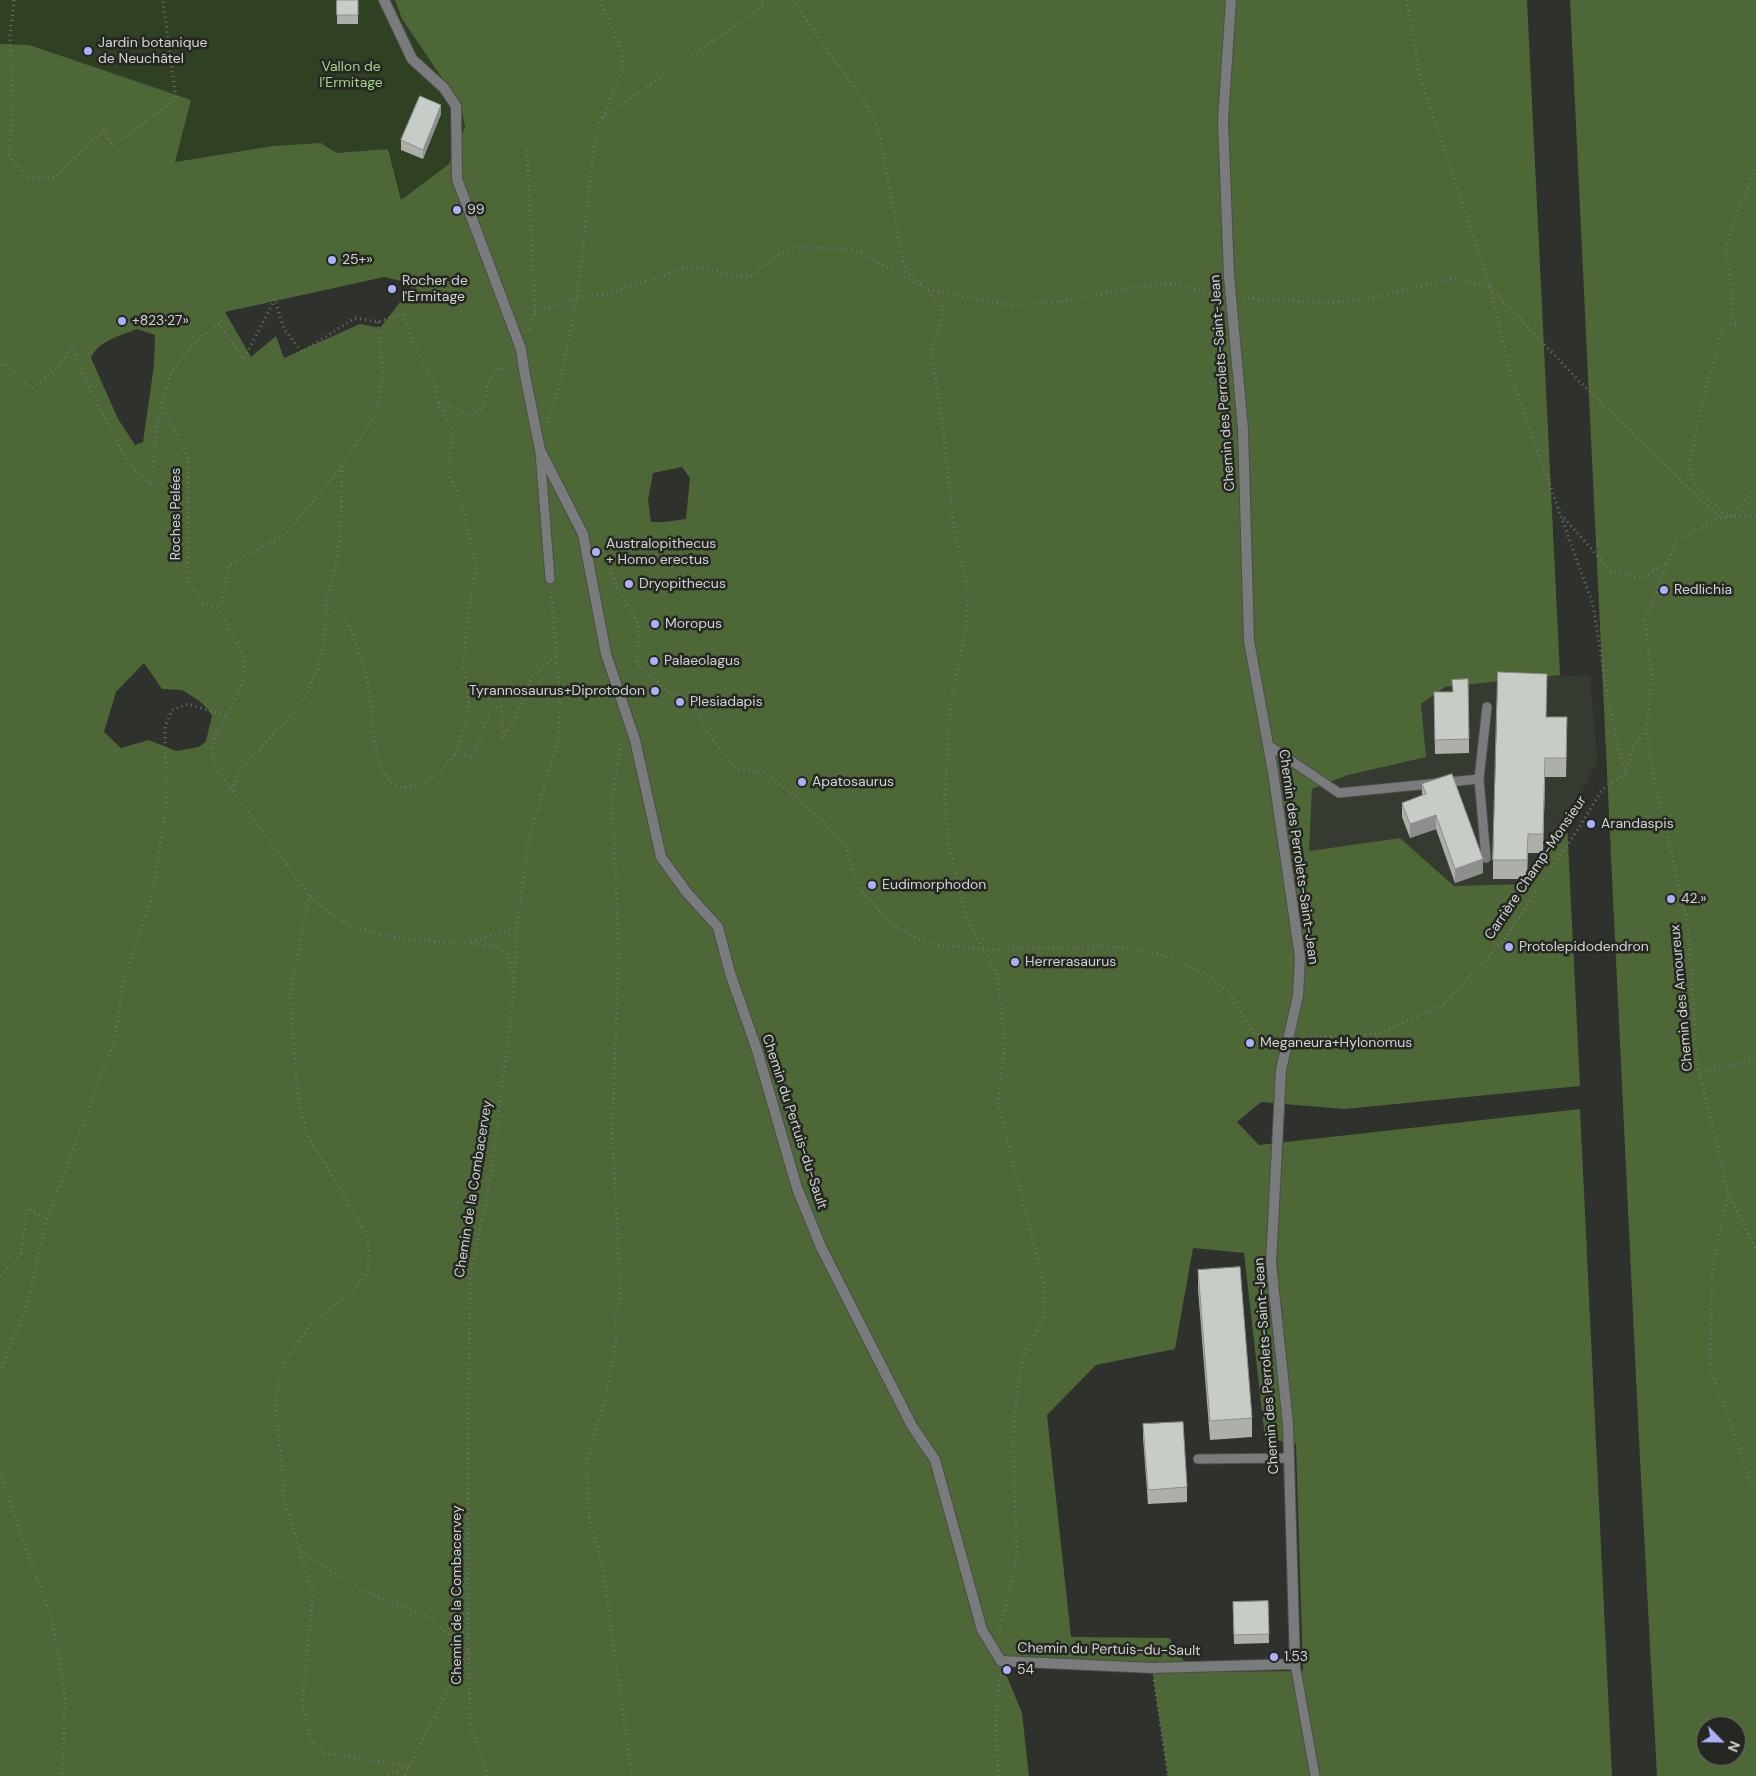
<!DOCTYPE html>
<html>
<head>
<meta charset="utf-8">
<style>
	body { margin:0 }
	#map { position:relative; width:1756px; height:1776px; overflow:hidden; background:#2e312c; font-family:"DM Sans",sans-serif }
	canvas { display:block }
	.north { position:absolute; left:1696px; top:1716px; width:50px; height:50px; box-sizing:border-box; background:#242722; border:1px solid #696c67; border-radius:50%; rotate:113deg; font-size:14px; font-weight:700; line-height:20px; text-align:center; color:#d1d3cf }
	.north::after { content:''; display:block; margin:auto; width:18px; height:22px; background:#adaffb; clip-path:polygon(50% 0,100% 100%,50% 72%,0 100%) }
</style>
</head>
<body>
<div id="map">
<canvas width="1756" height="1776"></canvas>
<div class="north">N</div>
</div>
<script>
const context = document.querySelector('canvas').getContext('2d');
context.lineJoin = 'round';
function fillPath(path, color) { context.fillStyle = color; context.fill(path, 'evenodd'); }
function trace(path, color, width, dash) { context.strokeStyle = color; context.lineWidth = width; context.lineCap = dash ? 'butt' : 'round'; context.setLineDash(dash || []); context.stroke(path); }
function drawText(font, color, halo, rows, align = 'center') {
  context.font = font + ' "DM Sans",sans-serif'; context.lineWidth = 5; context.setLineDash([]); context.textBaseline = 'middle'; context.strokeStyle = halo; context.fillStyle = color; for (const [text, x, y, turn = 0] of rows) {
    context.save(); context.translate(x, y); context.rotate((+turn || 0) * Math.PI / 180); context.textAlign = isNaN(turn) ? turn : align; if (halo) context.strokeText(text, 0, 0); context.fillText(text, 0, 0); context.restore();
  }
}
fillPath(new Path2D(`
	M1560,675L1590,676L1597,761L1567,822L1527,884L1454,886L1400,838L1309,851L1312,789L1348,775L1421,704L1445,687Z`), '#353b31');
fillPath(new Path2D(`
	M0,0H395L402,19L461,106L465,128L449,164L401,200L388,149L336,153L321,143L273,146L174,162L191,100L0,187Z`), '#304023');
fillPath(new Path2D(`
	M395,0H1527L1560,675L1445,687L1421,704L1426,757L1348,775L1312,789L1309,851L1400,838L1454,886L1527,884L1567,822L1580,1086L1344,1109L1261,1102L1237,1122L1259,1145L1580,1109L1612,1776H1168L1152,1668L1001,1662L1022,1713L1029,1776H0V44L29,45L191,100L175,162L273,146L321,143L336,153L388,149L401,200L449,164L465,127L461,106L402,19ZM384,277L414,284L380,328L360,324L284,358L276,336L251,357L225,312ZM137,329L155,335L154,365L143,442L135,445L118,419L91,358C99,340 120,336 137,329ZM682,467L690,478L686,519L664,522H651L648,500L653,473ZM144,663L162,689L182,690L198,700L207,708L212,716L206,741L199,747L176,751L149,740L121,748L104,732L116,692ZM1193,1248L1244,1253L1265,1438L1296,1444L1303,1671L1191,1672L1169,1638L1071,1637L1047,1415L1096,1365L1175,1349Z
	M1570,0H1756V1776H1657L1639,1440ZM1706,1726H1736V1756H1706Z`), '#4d6836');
const lane = new Path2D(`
	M540,452L550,579
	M1268,745L1339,793L1479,779
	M1486,858L1479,779L1487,707
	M1198,1459L1289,1458
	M1295,1664L1315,1776`);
const street = new Path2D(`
	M384,0L412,59L444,88L456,106L457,179L521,349L524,370L540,450L583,534L606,654L635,740L661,857L688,894L718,927L730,973L757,1050L797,1188L821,1247L912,1426L935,1460L982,1630L1001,1661L1153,1668L1295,1664L1288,1424L1271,1263L1281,1070L1298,996L1300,957L1273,772L1249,641L1243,429L1229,276L1223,120L1231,0`);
trace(lane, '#4b4e49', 11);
trace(street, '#4b4e49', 12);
trace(new Path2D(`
	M14,0L10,35L13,106L9,155L26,177L54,178L104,130L112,146L176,99L163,0
	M600,0L621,49L623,68L602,118
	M792,0L868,107L878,128L905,270L941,303L943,312L932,350L934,371L941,409L954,529L968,591L966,627L950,709L945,798L948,841L965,915L997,975L1005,1042L998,1104L1044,1284L1043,1319L1023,1358L1017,1390L1013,1438L1017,1556L1000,1629V1634
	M1407,0L1420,77L1490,287L1512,380L1593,605L1609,706L1625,773
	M527,150L535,313L529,330
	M928,290L1011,305L1055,302L1131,288L1174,284L1219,296
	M1243,298L1327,303L1373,298L1452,278L1490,287L1579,381L1720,518
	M535,313L577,297L609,294L691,266L748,278L776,257L795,247L856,250L922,287
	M378,322L383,375L376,413L336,474L286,534L229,565L220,609L244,659L245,678L228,716L216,733L212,747L215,766L309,895C320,907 335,918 349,925C388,942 453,942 496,946L508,955L513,979
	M0,369L4,363L31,388L55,372L72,345L90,389L129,464L151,485L157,423L171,372L195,342L219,324L244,359L275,299L284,329L302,352L355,318L378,322L402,313L417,351L436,387L438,403L453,430L448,472L461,502L476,565L470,602L463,665L469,700L465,727L455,754L474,757L489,713L502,703L503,738L515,718L533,676L557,654
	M439,403L471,415L484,407L488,383L497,369H511
	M163,408L188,458L187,579L204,604L220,609
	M548,423L560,384L577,297L595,139L602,118L762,7L763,0
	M342,466L341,517L338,554L326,604C336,613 348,622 353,635C361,655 367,677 370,697C374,725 371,801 418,785C435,779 446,768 455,754
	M1727,516L1702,493L1692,479L1689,463L1701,408L1723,327L1738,323L1731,317L1732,296L1726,247L1736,214L1748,189L1756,166
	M1732,516L1753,491L1756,490
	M1756,516H1732L1720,518L1676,541L1645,620L1652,676L1646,731L1655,782L1688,925L1697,1061L1728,1193L1712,1272L1710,1368L1756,1494
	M1564,518L1612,572L1643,578L1666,563
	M599,547L604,551L616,586L639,624L637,664L669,692L686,696L692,700L707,732L736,769L767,773L823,821L845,845L860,889L890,923L921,940L940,946L967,947L983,950L1109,946L1157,953L1204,973L1228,991L1254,1034L1276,1037
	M621,744L612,799L619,953L612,1130L621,1302L615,1315L616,1342L605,1400L586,1464L590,1524L602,1564L632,1776
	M233,791L239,772L291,715L305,696L318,668L325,636L326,605
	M309,895L290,997L298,1097L306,1133L358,1219L368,1240L369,1259L367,1274L353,1292L333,1306L310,1325L287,1359L279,1380L275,1402L283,1476V1498L313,1592L302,1703L311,1740L326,1754L409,1766
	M471,942L517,928
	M1300,1038L1378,1034L1443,1005L1503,941L1576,832L1602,790L1625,774L1634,744L1646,731
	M1700,1073L1756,1059
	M1728,1193L1756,1250
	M0,1276L21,1254L27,1208L47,1219
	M0,1372L27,1305L47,1219L114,1041L124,978L151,901L166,807L165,726L172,710L188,704L228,716
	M0,1473L53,1625L65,1698L63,1764L60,1776
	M301,1551L361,1590L427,1616L468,1651L404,1776
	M1154,1680L1168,1776
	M383,1776L408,1767
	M488,1776L470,1724L467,1587L470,1276L491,1176L513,1000L517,928L529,838L558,741L560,703L551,590
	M998,1776L996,1719L1000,1673`), '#6f726d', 3, [1, 4]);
trace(lane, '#7a7b7d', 9);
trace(street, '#7a7b7d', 10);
fillPath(new Path2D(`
	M337,0H358V24H337Z
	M441,114L423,159L401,150V140Z
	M1434,706L1469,739V753L1435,754Z
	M1546,717L1567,736L1566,777H1545L1543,853H1528L1527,879H1493V860Z
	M1422,784L1483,873L1455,883L1436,829L1410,838L1402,817V803L1422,795Z
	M1198,1270L1252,1418V1437L1210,1440L1198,1289Z
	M1143,1424L1187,1487V1502L1148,1504L1143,1438Z
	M1268,1601L1269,1643L1234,1644L1233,1602Z`), '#acafaa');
fillPath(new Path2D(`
	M441,105V114L423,159V150Z
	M1545,758V777L1543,853V834Z
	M1436,815V829L1410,838V824Z
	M1483,859V873L1455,883V869Z`), '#8c8f8b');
const building = new Path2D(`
	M337,0H358V15H337Z
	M420,96L441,105L423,150L401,140Z
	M1498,672L1547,674L1546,717H1567L1566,758H1545L1543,834H1528L1527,860H1493Z
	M1468,679L1469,739L1435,740L1434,692H1453L1452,680Z
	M1452,774L1483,859L1455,869L1436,815L1410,824L1402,803L1426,794L1422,784Z
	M1240,1267L1252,1418L1210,1421L1198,1270Z
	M1183,1422L1187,1487L1148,1490L1143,1424Z
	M1268,1601L1269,1634L1234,1635L1233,1602Z`);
fillPath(building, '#c8ccc6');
trace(building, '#8c8f8b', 1);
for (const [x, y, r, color] of [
	[88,51,5,"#adaffb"],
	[457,210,5,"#adaffb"],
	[332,260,5,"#adaffb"],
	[392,289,5,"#adaffb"],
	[122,321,5,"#adaffb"],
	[596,552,5,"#adaffb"],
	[629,584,5,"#adaffb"],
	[1664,590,5,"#adaffb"],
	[655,624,5,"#adaffb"],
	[654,661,5,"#adaffb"],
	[655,691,5,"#adaffb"],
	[680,702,5,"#adaffb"],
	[802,782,5,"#adaffb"],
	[1591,824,5,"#adaffb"],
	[872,885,5,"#adaffb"],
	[1671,899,5,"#adaffb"],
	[1509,947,5,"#adaffb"],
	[1015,962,5,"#adaffb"],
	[1250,1043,5,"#adaffb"],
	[1274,1657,5,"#adaffb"],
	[1007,1670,5,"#adaffb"]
]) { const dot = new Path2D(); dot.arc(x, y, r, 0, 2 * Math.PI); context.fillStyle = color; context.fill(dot); trace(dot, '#242722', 2); }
drawText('14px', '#d1d3cf', '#242722', [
	["Jardin botanique",98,43],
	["de Neuchâtel",98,59],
	["99",467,210],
	["25+»",342,260],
	["Rocher de",402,281],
	["l'Ermitage",402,297],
	["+823·27»",132,321],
	["Australopithecus",606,544],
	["+ Homo erectus",606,560],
	["Dryopithecus",639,584],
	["Redlichia",1674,590],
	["Moropus",665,624],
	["Palaeolagus",664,661],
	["Tyrannosaurus+Diprotodon",645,691,"right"],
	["Plesiadapis",690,702],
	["Apatosaurus",812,782],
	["Arandaspis",1601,824],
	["Eudimorphodon",882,885],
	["42.»",1681,899],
	["Protolepidodendron",1519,947],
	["Herrerasaurus",1025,962],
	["Meganeura+Hylonomus",1260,1043],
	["1.53",1284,1657],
	["54",1017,1670]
], 'left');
drawText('14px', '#a7d287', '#242722', [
	["Vallon de",351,67],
	["l’Ermitage",351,83]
]);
drawText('14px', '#d1d3cf', '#242722', [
	["Chemin des Perrolets-Saint-Jean",1223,383,-94],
	["Roches Pelées",176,514,-90],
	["Chemin des Perrolets-Saint-Jean",1298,857,82],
	["Carrière Champ-Monsieur",1536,868,-56],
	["Chemin des Amoureux",1682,998,-95],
	["Chemin du Pertuis-du-Sault",794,1122,72],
	["Chemin de la Combacervey",474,1189,-81],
	["Chemin des Perrolets-Saint-Jean",1267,1366,-94],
	["Chemin de la Combacervey",457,1595,-90],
	["Chemin du Pertuis-du-Sault",1109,1650,1]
]);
</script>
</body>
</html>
